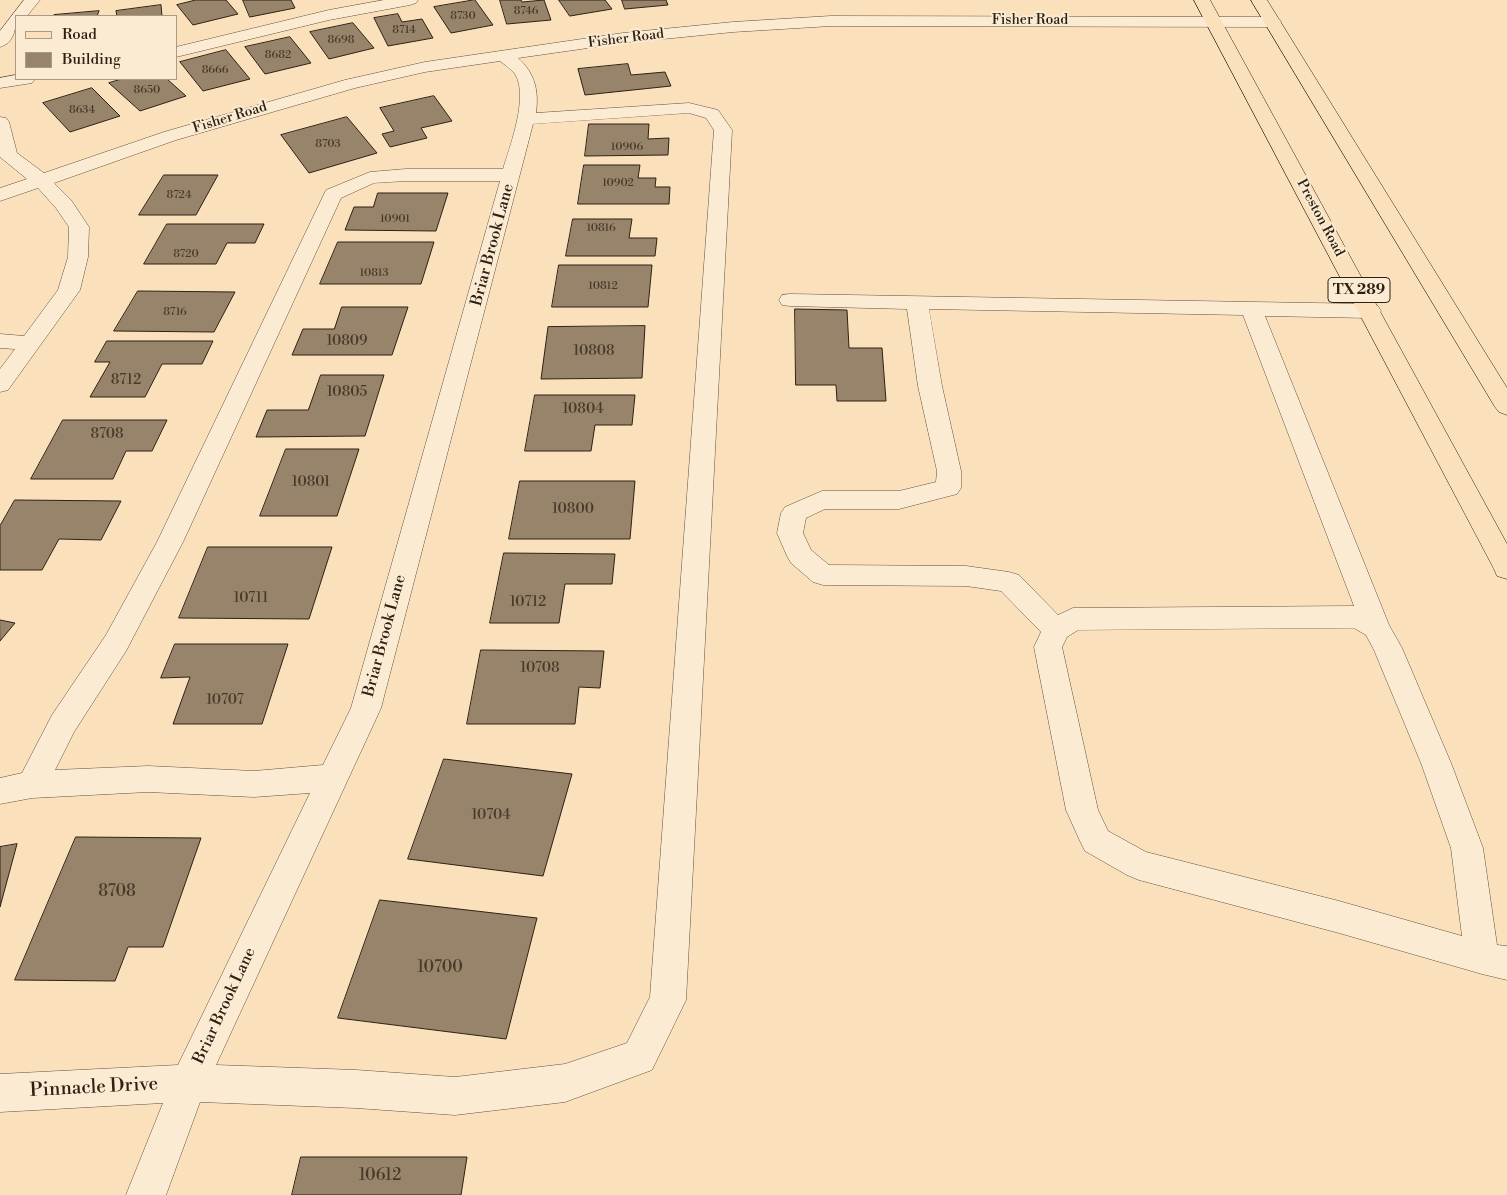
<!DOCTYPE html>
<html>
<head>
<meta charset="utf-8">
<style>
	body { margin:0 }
	#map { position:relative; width:1507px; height:1195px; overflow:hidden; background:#fae0bb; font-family:"Libre Bodoni",serif }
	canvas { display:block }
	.legend { position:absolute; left:15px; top:15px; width:162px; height:65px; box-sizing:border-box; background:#fcebd3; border:1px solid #a99a87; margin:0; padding:6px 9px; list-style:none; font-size:15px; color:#2d2114 }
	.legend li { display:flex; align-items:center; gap:10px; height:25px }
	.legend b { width:25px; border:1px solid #a99a87 }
</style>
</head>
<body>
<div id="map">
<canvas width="1507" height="1195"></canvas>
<ul class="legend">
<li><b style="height:6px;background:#fae0bb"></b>Road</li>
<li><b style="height:14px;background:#98846b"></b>Building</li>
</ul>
</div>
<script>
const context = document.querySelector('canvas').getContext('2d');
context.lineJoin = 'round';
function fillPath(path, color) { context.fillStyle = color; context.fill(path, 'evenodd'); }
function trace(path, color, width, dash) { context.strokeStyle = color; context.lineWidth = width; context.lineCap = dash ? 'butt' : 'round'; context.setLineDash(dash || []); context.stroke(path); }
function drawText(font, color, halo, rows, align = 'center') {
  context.font = font + ' "Libre Bodoni",serif'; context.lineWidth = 4; context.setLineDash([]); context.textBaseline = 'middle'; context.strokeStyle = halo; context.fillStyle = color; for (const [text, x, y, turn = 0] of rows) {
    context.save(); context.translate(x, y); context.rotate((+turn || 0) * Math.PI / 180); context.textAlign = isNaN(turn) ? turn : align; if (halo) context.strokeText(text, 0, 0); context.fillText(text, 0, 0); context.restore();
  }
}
const building = new Path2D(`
	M196,0H226L238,14L193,25L177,5Z
	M243,0H291L295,8L250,17Z
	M475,0L493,25L451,33L434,7Z
	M500,0H521L522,2L544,0L551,20L507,24Z
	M559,0H605L612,9L570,16Z
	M622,0H666L668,5L625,9Z
	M161,5L162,16H117L116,11Z
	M99,11L97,16H54V15Z
	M398,14L402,22L422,19L433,38L388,46L374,18Z
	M353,23L374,48L329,59L310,32Z
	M290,37L311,63L265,74L245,47Z
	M226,50L250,79L203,91L180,62Z
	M628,64L631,75L665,72L671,86L585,95L578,69Z
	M122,79H167L186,96L140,111L109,83Z
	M92,88L120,116L70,132L43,103Z
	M434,96L452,121L421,128L427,138L390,147L382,134L394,131L380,108Z
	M347,117L377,153L309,173L281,135Z
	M589,124H649L648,139L669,138L668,155L585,156Z
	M584,165H640L638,178H656L655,187H670L669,204H578Z
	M164,175H218L196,215H139Z
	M378,193H448L436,231L345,230L354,207H373Z
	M573,219H632L629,238H657L655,256H566Z
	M167,224H264L255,243H227L216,264H144Z
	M338,242H434L421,284H320Z
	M559,265H652L648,307H552Z
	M138,291L235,292L214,332L114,331Z
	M342,307H408L392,355H292L303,329H334Z
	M795,309L847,310L849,348H882L886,401H837L836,385H796Z
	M645,326L642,378L541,379L548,327Z
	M107,341H213L202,364H162L145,397H90L110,362H95Z
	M321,375H384L365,436L256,437L267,410H308Z
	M535,395H635L632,425H595L591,451H525Z
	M63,420H167L152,451H126L113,479H31Z
	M286,449H359L337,516H260Z
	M520,481H635L630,539H509Z
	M15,500L121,501L101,540L59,539L42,570H0V526Z
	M208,547H332L309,619L179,618Z
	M504,553L615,554L612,584H565L559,623H490Z
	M0,620L15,623L0,641Z
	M175,644H288L262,724H173L190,677L161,678Z
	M481,650L604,651L600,688L579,687L575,724H467Z
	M444,759L572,774L543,876L408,859Z
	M76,837L201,838L163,947H128L115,981L15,980Z
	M17,844L0,907V847Z
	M380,900L537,918L506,1039L338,1018Z
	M301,1157H467L461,1195H292Z`);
fillPath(building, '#98846b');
trace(building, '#2d2114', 1);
const minor = new Path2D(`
	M24,0H40L27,16H16C16,29 14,43 0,47V31Z
	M384,0H418L416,3L410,5L329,20L176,57V47L329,10Z
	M831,16L1273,17L1279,19L1281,22L1279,25L1273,27L831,26L733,32L623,43L518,58C535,73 539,91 536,113L689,103L718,110L732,130L686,1000L652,1070L565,1102L455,1115L356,1108L200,1102L166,1195H126L163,1103L0,1112V1074L178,1065L310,793L254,797L148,792L32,798L0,804V778L22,773L52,715L106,635L157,542L326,190L370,172L406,169H503C510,146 529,96 515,74C511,69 505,65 500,61L425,72L355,88L176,140L54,183L71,200L89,227L88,257L80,290L8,390L0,392V369L15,349L0,348V334L24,336L58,290L68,257L69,227L56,208L38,188L0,201V188L27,179L0,157V117L6,118L9,122L17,153L44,173L164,132L345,80L425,62L623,33L733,22ZM689,113L706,118L714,130L650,997L627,1043L565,1064L455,1077L356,1070L216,1065L381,708L533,124ZM406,181H500L351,708L323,765L254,771L148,766L55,770L74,732L126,651L183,542L341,198L374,183Z
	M16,75V79H35L32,83L0,88V78Z
	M790,294L1370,304L1378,306L1381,311L1378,316L1370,318L1265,316L1389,625L1402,648L1451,763L1483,848L1497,945L1507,946V980L1482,974L1339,933L1139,880L1127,875L1085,851L1080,841L1066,810L1034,647L1041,632L1001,591L966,586L823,585L813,582L791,563L787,556L777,533L781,513L785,507L822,491H899L936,482L937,471L918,386L907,309L790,306L782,305L779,300L782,295ZM929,309L1243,315L1354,606L1073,608L1058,615L1019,575L1009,572L966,566L829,565L811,550L803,533L806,518L825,509H899L957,494L961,488V471L942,386ZM1354,628L1366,635L1374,650L1421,763L1451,848L1462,936L1339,901L1146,852L1108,831L1098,810L1062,647L1067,637L1078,630Z`);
const major = new Path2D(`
	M1194,0H1210L1507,544V579L1497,576L1494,569Z
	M1251,0H1267L1507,388V415L1499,412L1495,407Z`);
trace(minor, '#60513e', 1);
trace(major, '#2d2114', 1);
fillPath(minor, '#fcebd3');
fillPath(major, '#fae0bb');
drawText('11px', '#483a2a', null, [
	["8746",526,11],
	["8730",463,16],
	["8714",404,30],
	["8698",341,40],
	["8682",278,55],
	["8666",215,70],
	["8650",147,90],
	["8634",82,110],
	["8703",328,144],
	["10906",627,147],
	["10902",618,183],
	["8724",179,195],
	["10901",395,219],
	["10816",601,228],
	["8720",186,254],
	["10813",374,273],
	["10812",603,286],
	["8716",175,312]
]);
drawText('14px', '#2d2114', '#fcebd3', [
	["Fisher Road",1030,21],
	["Fisher Road",626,39,-7],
	["Fisher Road",230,118,-17],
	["Preston Road",1320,218,62]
]);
drawText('14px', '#483a2a', null, [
	["10809",347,342],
	["10808",594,352],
	["8712",126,381],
	["10805",347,393],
	["10804",583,410],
	["8708",107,435],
	["10801",311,483],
	["10800",573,510],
	["10711",251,599],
	["10712",528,603],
	["10708",540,669],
	["10707",225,701],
	["10704",491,816]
]);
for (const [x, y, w] of [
	[1359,290,62]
]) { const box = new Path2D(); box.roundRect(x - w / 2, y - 12.5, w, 25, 4); context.fillStyle = '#fcebd3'; context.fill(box); trace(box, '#2d2114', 1); }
drawText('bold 15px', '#2d2114', null, [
	["TX 289",1359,290]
]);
drawText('16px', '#2d2114', '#fcebd3', [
	["Briar Brook Lane",493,245,-75],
	["Briar Brook Lane",385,636,-75],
	["Briar Brook Lane",225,1006,-65]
]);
drawText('16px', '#483a2a', null, [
	["8708",117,892],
	["10700",440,968],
	["10612",380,1176]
]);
drawText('19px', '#2d2114', '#fcebd3', [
	["Pinnacle Drive",94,1088,-3]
]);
</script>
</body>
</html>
